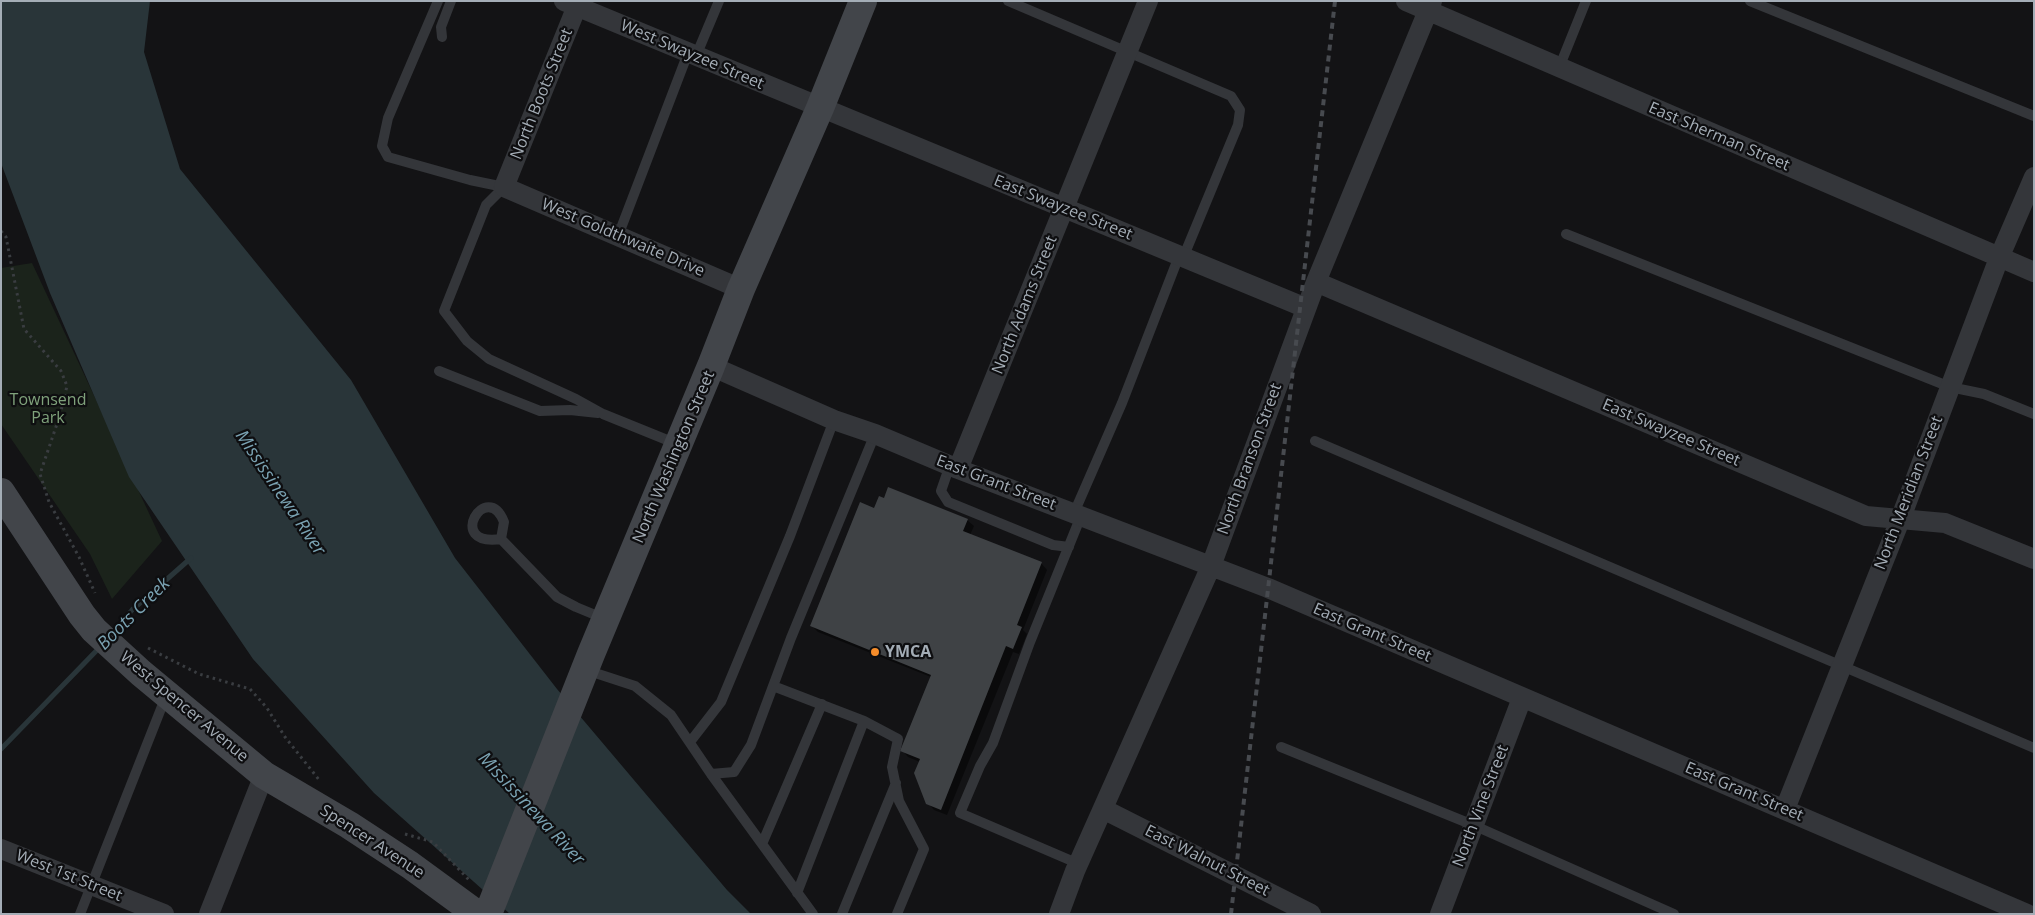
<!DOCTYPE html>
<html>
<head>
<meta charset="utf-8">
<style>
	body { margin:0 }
	#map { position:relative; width:2035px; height:915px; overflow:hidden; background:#131315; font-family:"Open Sans",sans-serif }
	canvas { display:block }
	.frame { position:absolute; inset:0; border:2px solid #a4adb6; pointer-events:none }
</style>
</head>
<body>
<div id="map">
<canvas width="2035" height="915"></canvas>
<div class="frame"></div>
</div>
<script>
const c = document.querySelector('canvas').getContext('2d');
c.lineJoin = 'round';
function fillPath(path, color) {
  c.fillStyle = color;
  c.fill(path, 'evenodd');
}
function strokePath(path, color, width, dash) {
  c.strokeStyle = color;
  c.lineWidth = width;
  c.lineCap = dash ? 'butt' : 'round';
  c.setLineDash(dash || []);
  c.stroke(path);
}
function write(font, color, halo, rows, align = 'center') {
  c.font = font + ' "Open Sans",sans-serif';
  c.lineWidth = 4.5;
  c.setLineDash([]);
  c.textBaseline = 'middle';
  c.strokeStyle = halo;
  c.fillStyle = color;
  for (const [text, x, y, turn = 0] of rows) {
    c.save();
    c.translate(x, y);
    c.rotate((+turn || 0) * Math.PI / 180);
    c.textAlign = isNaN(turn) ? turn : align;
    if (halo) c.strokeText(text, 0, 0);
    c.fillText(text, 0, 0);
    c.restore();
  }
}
fillPath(new Path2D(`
	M 32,263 L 162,541 L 112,599 L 90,554 L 1,424 L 1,268 Z`), '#1b231b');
fillPath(new Path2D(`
	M 1,1 L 150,1 L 144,52 L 180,169 L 351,380 L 455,558 L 557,689 L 727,890 L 751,914 L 510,914 L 374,793 L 253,659 L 129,477 L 50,293 L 1,163 Z`), '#293539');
fillPath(new Path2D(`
	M 875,509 L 967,520 L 974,526 L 970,535 L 1041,563 L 1047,570 L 1023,630 L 1027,634 L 1019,654 L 1013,652 L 947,815 L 934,810 L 928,803 L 920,762 L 908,757 L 902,750 L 931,677 L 818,632 L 812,626 Z`), '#0007');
strokePath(new Path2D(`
	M 111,635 L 132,610 L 191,558
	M 1,749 L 100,647`), '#293539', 5);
fillPath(new Path2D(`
	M 888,487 L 968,519 L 963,531 L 1042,562 L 1017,625 L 1022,627 L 1013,649 L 1006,646 L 941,810 L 926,804 L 914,773 L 920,759 L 900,751 L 931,675 L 810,626 L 860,502 L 874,508 L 879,496 L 884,498 Z`), '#3f4245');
strokePath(new Path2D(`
	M 1,231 L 6,237 L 24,329 L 61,371 L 67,386 L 60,415 L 40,474 L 49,502 L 79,557 L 95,593
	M 148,648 L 199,674 L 250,689 L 267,708 L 285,737 L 320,781
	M 405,834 L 433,842 L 469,880`), '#3a3d41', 3, [2.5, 4]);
strokePath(new Path2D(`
	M 438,1 L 388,118 L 382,146 L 388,157 L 470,180 L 504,187
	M 1008,1 L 1231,96 L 1240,110 L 1238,125 L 1183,258
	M 1750,1 L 2034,116
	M 442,37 L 441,27 L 451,1
	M 696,56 L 719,1
	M 1559,68 L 1586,1
	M 504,187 L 486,205 L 444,311 L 467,341 L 489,359 L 576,399 L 603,414 L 677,444
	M 1566,234 L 1950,387 L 1984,394 L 2034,414
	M 618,236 L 688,53
	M 439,371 L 540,411 L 570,410 L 598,413
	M 1315,441 L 2034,748
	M 950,465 L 941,491 L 948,502 L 1053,545 L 1069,547
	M 1074,513 L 1122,403 L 1179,256
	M 501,539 C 444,547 487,478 504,522 L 501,539 L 557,597 L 576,607 L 605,619
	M 586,670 L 635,686 L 671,715 L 711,774 L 734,772 L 751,745 L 791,638 L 875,434
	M 773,686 L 864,721 L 898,739 L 892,767 L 899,801 L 924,849 L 897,914
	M 690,742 L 721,702 L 790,536 L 834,420
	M 1281,747 L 1473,825 L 1674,914
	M 711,774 L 813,914
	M 762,844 L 822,704
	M 1079,864 L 960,813 L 980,766 L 993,743 L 1030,642 L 1081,516
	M 797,893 L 864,721
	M 80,914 L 166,696
	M 842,914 L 896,783`), '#34363a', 10);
strokePath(new Path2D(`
	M 564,1 L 1306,308
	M 579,1 L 504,187 L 741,289
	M 1406,1 L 2034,272
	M 1316,282 L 1866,516 L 1945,523 L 2034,559
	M 711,366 L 834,420 L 875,434 L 958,469 L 1268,588 L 2027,914
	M 958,469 L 1148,1
	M 1103,809 L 1311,914
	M 1785,809 L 1900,520 L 1999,258 L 2034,177
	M 1,849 L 164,914
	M 209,914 L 264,775
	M 1059,914 L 1075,871 L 1211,566 L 1316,282 L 1432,1
	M 1440,914 L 1522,698`), '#34363a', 20);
strokePath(new Path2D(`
	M 1,492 L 82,615 L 94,630 L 141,673 L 264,775 L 349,825 L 410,865 L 477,914
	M 488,914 L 591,654 L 711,366 L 741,289 L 820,108 L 863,1`), '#42454a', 28);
strokePath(new Path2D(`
	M 1231,914 L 1335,1`), '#474a4f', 4, [6, 5]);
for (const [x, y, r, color] of [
	[875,652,5,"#f68d2a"]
]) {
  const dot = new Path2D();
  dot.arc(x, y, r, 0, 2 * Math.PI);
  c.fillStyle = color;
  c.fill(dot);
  strokePath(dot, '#0e0e10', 2);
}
write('16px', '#a4adb6', '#0e0e10', [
	["West Swayzee Street",692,55,23],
	["North Boots Street",542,94,-68],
	["East Sherman Street",1719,137,23],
	["East Swayzee Street",1063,208,22],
	["West Goldthwaite Drive",623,238,23],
	["North Adams Street",1025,305,-68],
	["East Swayzee Street",1671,433,23],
	["North Washington Street",674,457,-67],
	["North Branson Street",1250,459,-70],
	["East Grant Street",996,483,21],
	["North Meridian Street",1909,493,-69],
	["East Grant Street",1372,633,23],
	["West Spencer Avenue",184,707,40],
	["East Grant Street",1744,792,23],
	["North Vine Street",1481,806,-69],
	["Spencer Avenue",372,842,33],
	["East Walnut Street",1207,861,27],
	["West 1st Street",69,876,22]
]);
write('16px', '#7fa17b', '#0e0e10', [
	["Townsend",48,400],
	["Park",48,418]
]);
write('bold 16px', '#a4adb6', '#0e0e10', [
	["YMCA",885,652]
], 'left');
write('italic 18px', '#7aa2b2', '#0e0e10', [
	["Mississinewa River",280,493,56],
	["Boots Creek",134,614,-45],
	["Mississinewa River",531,809,47]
]);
</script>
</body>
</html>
